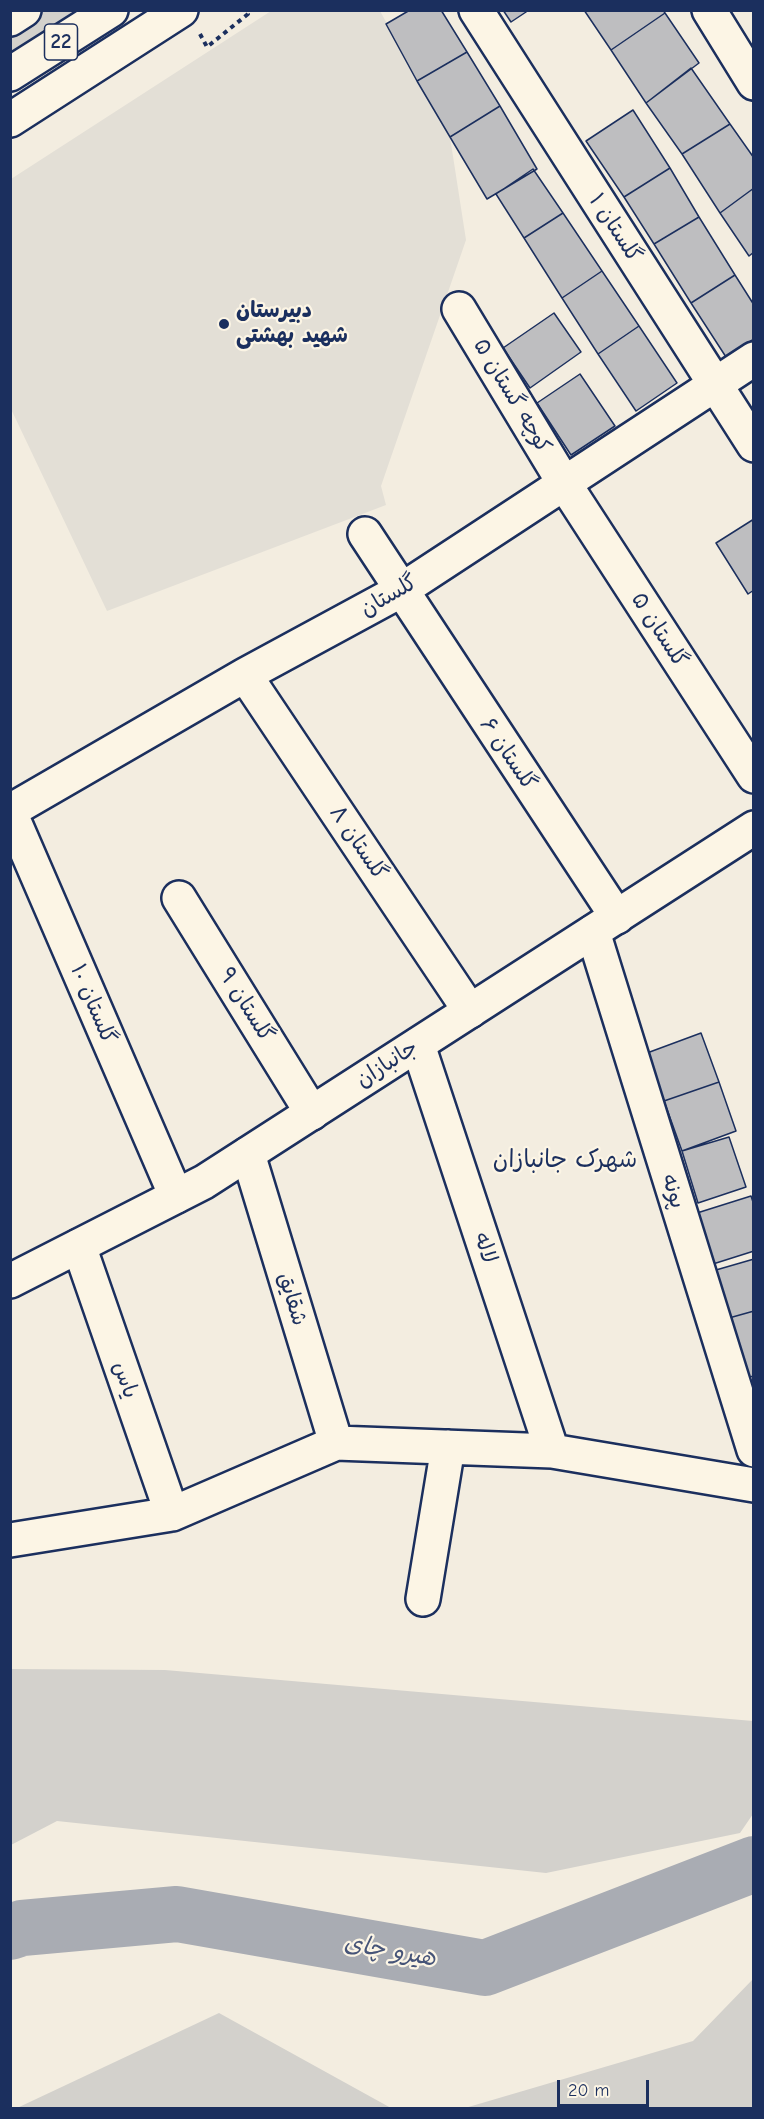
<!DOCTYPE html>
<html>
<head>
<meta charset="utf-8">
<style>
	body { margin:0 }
	#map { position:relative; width:764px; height:2119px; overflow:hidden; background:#f3ede0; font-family:"Comic Neue",sans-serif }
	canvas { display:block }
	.frame { position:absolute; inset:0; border:12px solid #1b2f5e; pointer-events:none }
	.scale { position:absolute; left:557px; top:2080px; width:92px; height:27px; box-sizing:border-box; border:3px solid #1b2f5e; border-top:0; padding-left:8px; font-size:18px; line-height:21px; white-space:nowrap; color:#1b2f5e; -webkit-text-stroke:4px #fcf5e5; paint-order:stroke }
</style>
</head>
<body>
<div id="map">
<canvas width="764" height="2119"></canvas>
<div class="frame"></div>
<div class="scale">20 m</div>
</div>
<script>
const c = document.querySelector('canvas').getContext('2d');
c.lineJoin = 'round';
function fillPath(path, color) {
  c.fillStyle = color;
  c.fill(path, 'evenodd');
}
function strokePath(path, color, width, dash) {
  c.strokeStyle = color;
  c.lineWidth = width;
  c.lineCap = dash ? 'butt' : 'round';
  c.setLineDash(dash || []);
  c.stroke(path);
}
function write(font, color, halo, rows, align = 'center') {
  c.font = font + ' "Comic Neue","Playpen Sans Arabic",sans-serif';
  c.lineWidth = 4.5;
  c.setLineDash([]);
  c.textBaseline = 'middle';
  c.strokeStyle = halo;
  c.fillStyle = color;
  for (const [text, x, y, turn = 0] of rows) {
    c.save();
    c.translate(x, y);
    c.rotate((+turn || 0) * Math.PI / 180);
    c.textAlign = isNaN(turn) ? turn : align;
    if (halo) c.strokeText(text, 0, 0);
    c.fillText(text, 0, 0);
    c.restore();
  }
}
fillPath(new Path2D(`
	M 271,11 L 380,11 L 450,137 L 466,240 L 381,486 L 386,505 L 107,611 L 11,409 L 11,179 Z`), '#e3dfd6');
fillPath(new Path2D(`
	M 38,11 L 98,11 L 11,66 L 10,28 Z
	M 11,1669 L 165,1670 L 753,1721 L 753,1814 L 740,1833 L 546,1873 L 57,1821 L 11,1845 Z
	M 753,1979 L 753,2108 L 465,2108 L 693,2041 Z
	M 219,2013 L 391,2108 L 17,2108 Z`), '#d3d1cc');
strokePath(new Path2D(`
	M 10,1932 L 22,1928 L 177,1914 L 485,1968 L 754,1864`), '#a9acb3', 56);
const building = new Path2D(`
	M 410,10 L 441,10 L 467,52 L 417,81 L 386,24 Z
	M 503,10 L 529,10 L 511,22 Z
	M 584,10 L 663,10 L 665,13 L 611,50 Z
	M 665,13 L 699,63 L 646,103 L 611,50 Z
	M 467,52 L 500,106 L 450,137 L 417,81 Z
	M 691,68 L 730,124 L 682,154 L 646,103 Z
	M 500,106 L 537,169 L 487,199 L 450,137 Z
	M 633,110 L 670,168 L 624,197 L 586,141 Z
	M 730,124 L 754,158 L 754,188 L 720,213 L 682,154 Z
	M 670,168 L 699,217 L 654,244 L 624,197 Z
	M 533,169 L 563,213 L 524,238 L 496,194 Z
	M 754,188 L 754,252 L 749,256 L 720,213 Z
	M 563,213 L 602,271 L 562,298 L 524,238 Z
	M 699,217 L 735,275 L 691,303 L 654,244 Z
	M 602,271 L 639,326 L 598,354 L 562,298 Z
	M 735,275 L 754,305 L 754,339 L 726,357 L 691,303 Z
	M 554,313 L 581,352 L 530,388 L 503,348 Z
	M 639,326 L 677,383 L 636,411 L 598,354 Z
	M 580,374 L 615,426 L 571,455 L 537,403 Z
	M 754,519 L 754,590 L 748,594 L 716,543 Z
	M 701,1033 L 719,1082 L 664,1101 L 647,1053 Z
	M 719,1082 L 736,1131 L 682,1151 L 664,1101 Z
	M 729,1137 L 746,1187 L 698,1203 L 682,1151 Z
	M 751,1196 L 754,1205 L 754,1251 L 713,1264 L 697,1213 Z
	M 754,1259 L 754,1311 L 729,1318 L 716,1270 Z
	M 754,1311 L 754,1376 L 745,1378 L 729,1318 Z`);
fillPath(building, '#bebec0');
strokePath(building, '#1b2f5e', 1.5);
const street = new Path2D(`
	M 476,10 L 754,445
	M 709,10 L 754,83
	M 459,309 L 564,483 L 754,776
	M 365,534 L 617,917
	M 245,675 L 470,1011
	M 10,811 L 245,675 L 400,591 L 754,359
	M 10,812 L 176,1196
	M 179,898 L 312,1113
	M 593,932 L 754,1450
	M 418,1045 L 552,1451
	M 248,1154 L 336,1443
	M 79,1246 L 172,1514
	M 10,1540 L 172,1514 L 336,1443 L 552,1451 L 754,1485
	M 423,1599 L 448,1447`);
const secondary = new Path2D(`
	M 10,120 L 181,10
	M 10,1281 L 204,1182 L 754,828`);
const primary = new Path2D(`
	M 10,19 L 24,10
	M 10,74 L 111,10`);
strokePath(street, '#1b2f5e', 38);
strokePath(secondary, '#1b2f5e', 38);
strokePath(primary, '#1b2f5e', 38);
strokePath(new Path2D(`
	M 200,34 L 207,47 L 248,14 L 246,10`), '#1b2f5e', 4, [4.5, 4.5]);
strokePath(street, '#fcf5e5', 33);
strokePath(secondary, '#fcf5e5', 33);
strokePath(primary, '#fcf5e5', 33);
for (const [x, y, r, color] of [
	[224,324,6,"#1b2f5e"]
]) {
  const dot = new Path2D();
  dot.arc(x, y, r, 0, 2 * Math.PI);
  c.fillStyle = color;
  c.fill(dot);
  strokePath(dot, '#fcf5e5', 2);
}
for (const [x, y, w] of [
	[61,42,33]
]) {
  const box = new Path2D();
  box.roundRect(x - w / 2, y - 18, w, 36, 4.5);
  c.fillStyle = '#fcf5e5';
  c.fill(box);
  strokePath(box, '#1b2f5e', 1.5);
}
write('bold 21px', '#1b2f5e', null, [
	["22",61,42]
]);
write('22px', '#1b2f5e', '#fcf5e5', [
	["گلستان ۱",615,228,57],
	["کوچه گستان ۵",512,396,59],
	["گلستان",389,596,-30],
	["گلستان ۵",659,630,57],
	["گلستان ۶",508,754,56],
	["گلستان ۸",358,843,56],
	["گلستان ۱۰",93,1004,67],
	["گلستان ۹",246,1005,58],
	["جانبازان",387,1064,-33],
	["پونه",673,1191,73],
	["لاله",485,1248,72],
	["شقایق",292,1299,73],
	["یاس",125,1380,71]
]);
write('bold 22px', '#1b2f5e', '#fcf5e5', [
	["دبیرستان",236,311],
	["شهید بهشتی",236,336]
], 'left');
write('24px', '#1b2f5e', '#fcf5e5', [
	["شهرک جانبازان",565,1160]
]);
write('italic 24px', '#465478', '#fcf5e5', [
	["هیرو چای",390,1951,10]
]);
</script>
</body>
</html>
